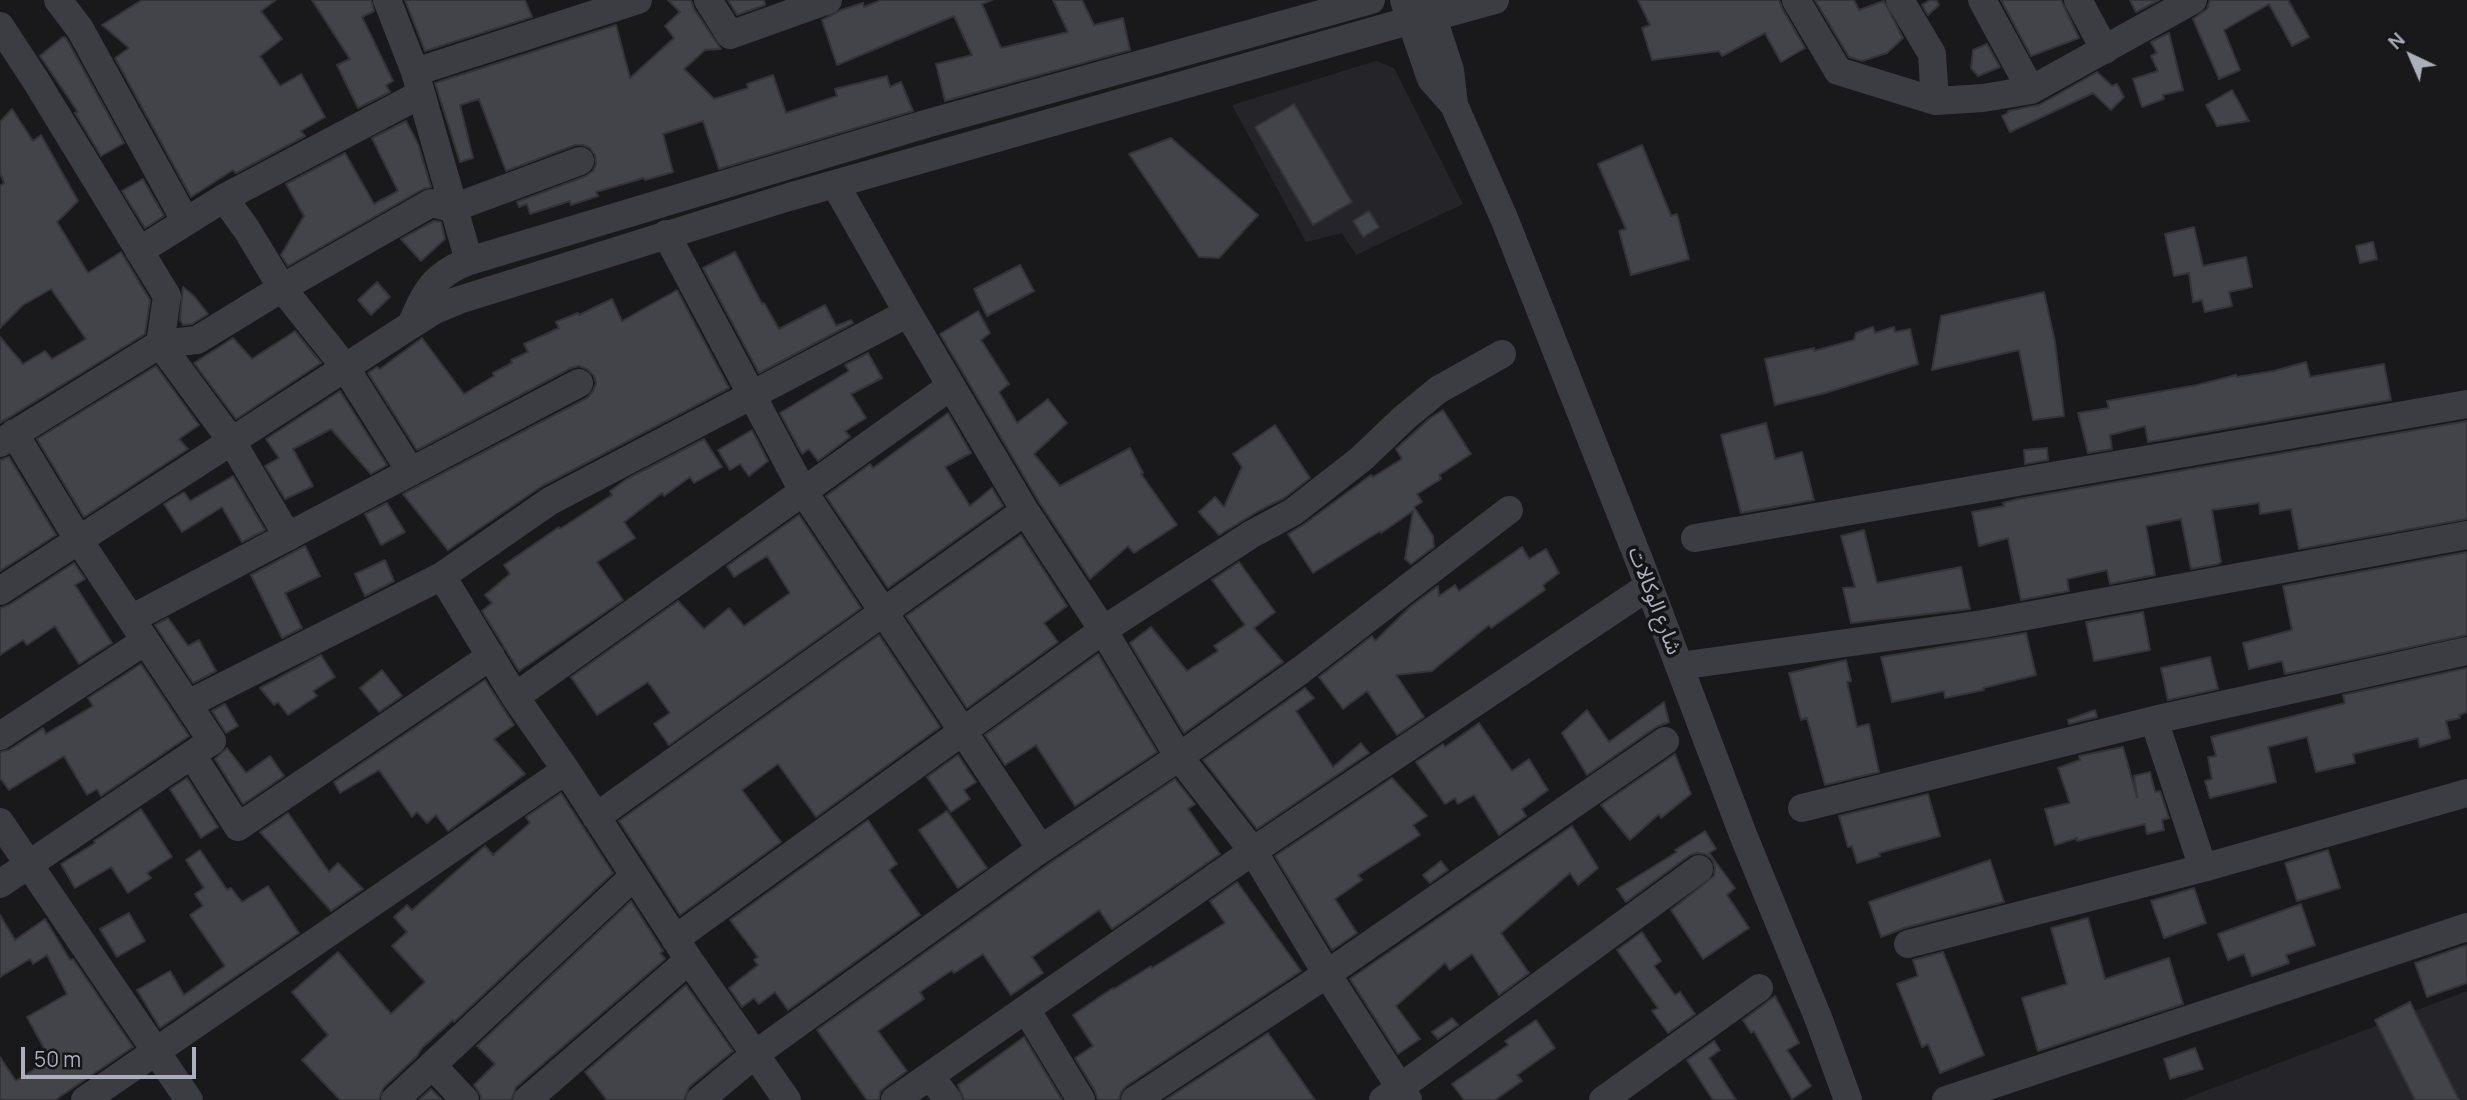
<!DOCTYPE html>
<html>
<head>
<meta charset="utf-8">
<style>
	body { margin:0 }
	#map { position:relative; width:2467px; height:1100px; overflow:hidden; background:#19191c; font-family:Manrope,sans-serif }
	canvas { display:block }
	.north { position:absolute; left:2376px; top:21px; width:70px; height:70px; -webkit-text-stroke:5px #141417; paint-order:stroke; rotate:316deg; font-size:19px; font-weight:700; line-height:28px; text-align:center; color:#abafbc }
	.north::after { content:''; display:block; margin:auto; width:24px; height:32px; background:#abafbc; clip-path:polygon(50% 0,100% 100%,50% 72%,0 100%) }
	.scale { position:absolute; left:21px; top:1047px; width:175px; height:32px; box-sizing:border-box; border:4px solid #abafbc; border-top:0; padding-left:9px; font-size:21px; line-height:24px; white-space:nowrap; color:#abafbc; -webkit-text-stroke:5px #141417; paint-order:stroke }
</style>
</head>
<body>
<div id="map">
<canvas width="2467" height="1100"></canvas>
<div class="north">N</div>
<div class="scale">50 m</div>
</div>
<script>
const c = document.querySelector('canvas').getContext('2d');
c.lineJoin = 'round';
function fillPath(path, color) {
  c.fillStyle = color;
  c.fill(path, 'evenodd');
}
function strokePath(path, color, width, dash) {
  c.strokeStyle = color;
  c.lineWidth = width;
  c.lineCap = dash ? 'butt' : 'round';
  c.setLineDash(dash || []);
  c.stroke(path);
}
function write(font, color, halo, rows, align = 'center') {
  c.font = font + ' Manrope,"Noto Sans Arabic",sans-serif';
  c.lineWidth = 7;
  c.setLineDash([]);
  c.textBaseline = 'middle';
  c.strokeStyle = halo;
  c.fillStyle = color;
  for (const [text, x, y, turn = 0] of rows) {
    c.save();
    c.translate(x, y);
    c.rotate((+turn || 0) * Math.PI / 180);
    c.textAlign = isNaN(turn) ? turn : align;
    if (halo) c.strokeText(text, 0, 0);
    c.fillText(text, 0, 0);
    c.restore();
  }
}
fillPath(new Path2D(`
	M 1376,61 L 1394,68 L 1463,204 L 1356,255 L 1342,233 L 1306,242 L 1232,105 Z
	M 2467,991 L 2467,1100 L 2182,1100 Z`), '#252529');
const building = new Path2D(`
	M 142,0 L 276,0 L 261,11 L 282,39 L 260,56 L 280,86 L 301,74 L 325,117 L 301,131 L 305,136 L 236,173 L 233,170 L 191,197 L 115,58 L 129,48 L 102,25 Z
	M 312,0 L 371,0 L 374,11 L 362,17 L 393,81 L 386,85 L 390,92 L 358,108 L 337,65 L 350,59 Z
	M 405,0 L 525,0 L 532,17 L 425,51 Z
	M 668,0 L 691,0 L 694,9 L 721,49 L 705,50 L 684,69 L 714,99 L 748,88 L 747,84 L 773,75 L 786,113 L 837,96 L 835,89 L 887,76 L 890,87 L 901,82 L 913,111 L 719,169 L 703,121 L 663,134 L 673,172 L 645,180 L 644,178 L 596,192 L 598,196 L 571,205 L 570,201 L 530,214 L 527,204 L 519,207 L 517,202 L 586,176 L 593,171 L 596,164 L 595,155 L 590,148 L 583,145 L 575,145 L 506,171 L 479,99 L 460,105 L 473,158 L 460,162 L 435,83 L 616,25 L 630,78 L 674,38 L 665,26 L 680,12 Z
	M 728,0 L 764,0 L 765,5 L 737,15 Z
	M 881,0 L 992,0 L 982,4 L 1001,48 L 1068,32 L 1053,0 L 1082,0 L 1094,25 L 1123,18 L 1130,50 L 945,101 L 936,64 L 972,55 L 954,16 L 837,65 L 822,20 L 841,10 L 863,3 L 864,7 Z
	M 1638,0 L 1779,0 L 1782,8 L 1805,48 L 1781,62 L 1765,33 L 1722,56 L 1719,51 L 1652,60 L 1642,28 L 1650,25 Z
	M 1815,0 L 1854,0 L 1859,10 L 1884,1 L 1903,38 L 1887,53 L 1862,61 L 1849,57 Z
	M 1930,0 L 1936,0 L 1939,5 L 1928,15 L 1922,5 Z
	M 2001,0 L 2061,0 L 2079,38 L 2031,56 Z
	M 2130,0 L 2159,0 L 2136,12 Z
	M 2210,0 L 2288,0 L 2309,37 L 2292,46 L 2269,4 L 2224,30 L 2240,70 L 2219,79 L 2193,19 L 2207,9 Z
	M 2169,33 L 2183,90 L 2163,95 L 2164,99 L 2142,107 L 2133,79 L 2158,71 L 2151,56 L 2157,53 L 2151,42 Z
	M 63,37 L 66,38 L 124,143 L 101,156 L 75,113 L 78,112 L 40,56 Z
	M 1987,44 L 2000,67 L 1978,76 L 1971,68 L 1973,50 Z
	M 2097,72 L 2112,86 L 2117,84 L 2124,97 L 2111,110 L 2093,93 L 2010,132 L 2002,116 L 2009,112 L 2008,111 L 2039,105 Z
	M 2232,90 L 2249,121 L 2217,126 L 2206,105 Z
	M 1294,104 L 1352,202 L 1313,225 L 1255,127 Z
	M 12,109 L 33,141 L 41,135 L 78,201 L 57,222 L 88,273 L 121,252 L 150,300 L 145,334 L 0,423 L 0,337 L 23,364 L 45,351 L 52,359 L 86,339 L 51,289 L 23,305 L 0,328 L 0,186 L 4,183 L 0,172 L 0,122 Z
	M 406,121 L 418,144 L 431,187 L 423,189 L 288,266 L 281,255 L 304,216 L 286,184 L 345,153 L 374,204 L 398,191 L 372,138 Z
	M 1171,138 L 1258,215 L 1219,258 L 1199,257 L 1129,154 Z
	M 1642,145 L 1671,216 L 1677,214 L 1689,259 L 1631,275 L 1619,231 L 1626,229 L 1598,164 Z
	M 143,179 L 164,216 L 145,228 L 122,191 Z
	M 1369,211 L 1379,227 L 1363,237 L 1353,221 Z
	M 434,221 L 441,222 L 445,239 L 421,261 L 401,239 Z
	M 2194,227 L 2203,266 L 2246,257 L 2252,287 L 2229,292 L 2232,306 L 2205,312 L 2202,300 L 2193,302 L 2189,273 L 2174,276 L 2165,234 Z
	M 2373,242 L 2377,259 L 2360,263 L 2356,246 Z
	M 735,252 L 762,304 L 764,303 L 779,329 L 825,305 L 836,326 L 851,320 L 853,323 L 759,373 L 703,268 Z
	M 1020,265 L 1034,291 L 987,316 L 974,289 Z
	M 377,282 L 390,297 L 371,315 L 358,300 Z
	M 183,287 L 194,296 L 208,314 L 192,324 L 183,325 L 180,320 Z
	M 677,290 L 729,388 L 542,486 L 448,550 L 403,494 L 587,398 L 593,391 L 596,383 L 594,376 L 587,369 L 579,366 L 571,368 L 417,450 L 368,373 L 377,367 L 380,369 L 422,338 L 464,394 L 494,376 L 493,373 L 512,363 L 511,360 L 528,352 L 524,344 L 559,328 L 556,322 L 578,313 L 579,315 L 612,299 L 622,321 Z
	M 2044,292 L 2055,342 L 2064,416 L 2033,420 L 2019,350 L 1932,370 L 1941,316 Z
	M 978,311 L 990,333 L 981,340 L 1009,384 L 999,392 L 1017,423 L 1048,399 L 1067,423 L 1034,454 L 1060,486 L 1130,448 L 1143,473 L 1141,474 L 1177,525 L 1134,553 L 1128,546 L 1090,579 L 1039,502 L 940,334 Z
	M 1873,327 L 1875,333 L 1894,327 L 1895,332 L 1910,329 L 1918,364 L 1825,393 L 1775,405 L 1765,359 L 1814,348 L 1814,351 L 1854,340 L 1856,333 Z
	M 295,331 L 321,363 L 236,419 L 194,363 L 233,338 L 252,359 Z
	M 868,353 L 882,378 L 851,394 L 866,418 L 845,431 L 850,437 L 818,461 L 809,449 L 802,454 L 780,413 L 849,371 L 845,365 Z
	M 2306,362 L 2310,377 L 2384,364 L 2391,400 L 2148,442 L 2145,426 L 2110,435 L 2112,449 L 2088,453 L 2078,413 L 2109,408 L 2107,401 L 2197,385 L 2236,375 L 2237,377 L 2274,371 Z
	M 156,366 L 199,425 L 179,439 L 188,449 L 84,517 L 37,439 Z
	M 340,391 L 387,465 L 371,474 L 331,429 L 293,449 L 313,486 L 285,499 L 265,466 L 279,458 L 266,439 Z
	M 1443,410 L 1471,454 L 1439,475 L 1441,479 L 1417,494 L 1422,502 L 1414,507 L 1433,536 L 1434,547 L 1411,564 L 1405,559 L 1413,511 L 1381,533 L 1380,531 L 1313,573 L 1288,534 L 1303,525 L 1371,475 L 1373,477 L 1402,459 L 1396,449 L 1429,419 Z
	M 948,413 L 971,453 L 945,467 L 970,506 L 992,488 L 1003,506 L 888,588 L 826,496 L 870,464 L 873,468 Z
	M 2467,421 L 2467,519 L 2299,549 L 2291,509 L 2260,514 L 2259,503 L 2212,510 L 2221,562 L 2218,564 L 2191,569 L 2181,519 L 2146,526 L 2155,575 L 2110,584 L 2107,570 L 2067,579 L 2069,591 L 2021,600 L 2008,538 L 1979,546 L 1972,512 L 2004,506 L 2003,503 L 2018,499 Z
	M 1766,423 L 1775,459 L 1802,452 L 1814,500 L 1741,513 L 1721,435 Z
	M 1275,425 L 1310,478 L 1284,498 L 1260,510 L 1219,535 L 1199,512 L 1215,497 L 1224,507 L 1242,467 L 1233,454 Z
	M 752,430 L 768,461 L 749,476 L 740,464 L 730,470 L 718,450 Z
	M 704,439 L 722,467 L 694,483 L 690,477 L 664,496 L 662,493 L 624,522 L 635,538 L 597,562 L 623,600 L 519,671 L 482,611 L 492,603 L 485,595 L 510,574 L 504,565 L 559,527 L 560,529 L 612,495 L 610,491 L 627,479 Z
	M 2047,448 L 2048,460 L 2025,464 L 2024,450 Z
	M 9,457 L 56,535 L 0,571 L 0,460 Z
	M 233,476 L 265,530 L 242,542 L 222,507 L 182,532 L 164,504 L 184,492 L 190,501 Z
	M 387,503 L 405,532 L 381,545 L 365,514 Z
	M 799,515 L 861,608 L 669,745 L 654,724 L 670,713 L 648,682 L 597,715 L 571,677 L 678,601 L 704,629 L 729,608 L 744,626 L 790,593 L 767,556 L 734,577 L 727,566 Z
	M 1864,530 L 1877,583 L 1961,567 L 1970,609 L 1851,623 L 1843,588 L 1855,587 L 1841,536 Z
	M 1021,535 L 1067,606 L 1044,623 L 1058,642 L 967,708 L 906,616 Z
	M 305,546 L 320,576 L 285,593 L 302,628 L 282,638 L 251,575 Z
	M 1522,547 L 1529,559 L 1546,549 L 1559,573 L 1543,585 L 1545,590 L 1491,628 L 1489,625 L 1432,671 L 1396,675 L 1424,717 L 1397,735 L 1367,691 L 1343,709 L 1319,677 L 1372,636 L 1375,641 L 1411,606 L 1438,586 L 1439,596 L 1455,585 L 1459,591 Z
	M 2467,552 L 2467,635 L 2285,674 L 2282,661 L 2249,669 L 2243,643 L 2292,630 L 2283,586 Z
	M 385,560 L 394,581 L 365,596 L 355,574 Z
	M 1239,562 L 1275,612 L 1254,628 L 1283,662 L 1184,733 L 1130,643 L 1151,627 L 1187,671 L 1218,651 L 1214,646 L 1245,625 L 1212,580 Z
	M 74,563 L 85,579 L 75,585 L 112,643 L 79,664 L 55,626 L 27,645 L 23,640 L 0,655 L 0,608 L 9,605 Z
	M 2143,612 L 2150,650 L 2094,661 L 2086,622 Z
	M 168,618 L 188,646 L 199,640 L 216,671 L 193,683 L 155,625 Z
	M 2026,633 L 2036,675 L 1983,688 L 1984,690 L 1945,698 L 1944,691 L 1892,702 L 1881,657 Z
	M 879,635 L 940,727 L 816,817 L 778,764 L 742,790 L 781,842 L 680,915 L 619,821 Z
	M 1098,654 L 1157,752 L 1075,806 L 1036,745 L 1005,765 L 985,735 Z
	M 321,655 L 335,677 L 313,691 L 317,696 L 288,715 L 278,702 L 274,705 L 260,688 Z
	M 2210,657 L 2218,689 L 2168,700 L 2161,668 Z
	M 1846,660 L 1851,681 L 1847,682 L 1857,727 L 1869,724 L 1879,772 L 1825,785 L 1807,718 L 1801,720 L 1789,673 Z
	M 141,664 L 189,736 L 101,796 L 97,789 L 87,795 L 64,756 L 9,790 L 0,778 L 0,752 L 9,750 L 43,728 L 46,734 L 93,706 L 88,698 Z
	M 2467,668 L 2467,712 L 2459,715 L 2460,718 L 2446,721 L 2450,738 L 2420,747 L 2418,738 L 2353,754 L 2355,763 L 2316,772 L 2307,737 L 2268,747 L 2276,782 L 2210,798 L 2205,781 L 2212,779 L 2208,757 L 2216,756 L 2211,737 L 2345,703 L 2343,695 Z
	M 382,670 L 402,696 L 379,712 L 360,688 Z
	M 485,680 L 514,725 L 494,739 L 525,774 L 448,831 L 436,815 L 427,823 L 417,812 L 412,817 L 379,770 L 340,793 L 334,782 Z
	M 1305,688 L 1314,698 L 1296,711 L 1333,767 L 1361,743 L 1369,753 L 1257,829 L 1203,760 Z
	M 1664,702 L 1669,722 L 1656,727 L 1587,775 L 1562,733 L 1587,710 L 1609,742 Z
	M 225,704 L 238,726 L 226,733 L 212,711 Z
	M 2095,710 L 2097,717 L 2069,724 L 2068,720 Z
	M 1479,723 L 1512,771 L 1529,759 L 1548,790 L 1522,809 L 1526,816 L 1499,835 L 1474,795 L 1458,804 L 1455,798 L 1445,804 L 1416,762 L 1443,744 L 1445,747 Z
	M 2123,747 L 2137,797 L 2134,776 L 2150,772 L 2155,792 L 2160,791 L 2169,818 L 2162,820 L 2164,830 L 2147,834 L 2145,824 L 2077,841 L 2077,838 L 2055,845 L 2045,809 L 2070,803 L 2058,768 L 2080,760 L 2079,756 Z
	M 227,748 L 246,773 L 270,756 L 284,776 L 243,804 L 215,759 Z
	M 1675,754 L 1691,794 L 1661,818 L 1659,814 L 1630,840 L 1601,805 Z
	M 958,755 L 976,782 L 964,790 L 970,799 L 951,812 L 927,777 Z
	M 187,778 L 218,827 L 201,838 L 170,789 Z
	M 1392,778 L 1427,816 L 1413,825 L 1420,835 L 1358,875 L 1362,880 L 1335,899 L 1357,933 L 1332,950 L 1275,856 Z
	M 1175,779 L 1195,804 L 1188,809 L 1220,854 L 1112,929 L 1099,910 L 1032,957 L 1043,973 L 1011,995 L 983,954 L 954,973 L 952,970 L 920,992 L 924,999 L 878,1031 L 907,1071 L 885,1087 L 880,1092 L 879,1100 L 867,1100 L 817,1030 L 1050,863 Z
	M 561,793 L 613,873 L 454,1022 L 453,1020 L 422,1048 L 417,1056 L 383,1088 L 379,1100 L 340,1100 L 302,1060 L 328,1035 L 292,992 L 338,952 L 391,1014 L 425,982 L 392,946 L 407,932 L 394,917 L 407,905 L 412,910 L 485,846 L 493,855 L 530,823 L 526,817 Z
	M 1928,794 L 1940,836 L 1879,853 L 1880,856 L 1857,863 L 1852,846 L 1848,847 L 1839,816 Z
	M 141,809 L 172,857 L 147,873 L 151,878 L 128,893 L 111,867 L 75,888 L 61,864 L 95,843 L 94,841 Z
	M 947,811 L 987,868 L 958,888 L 919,830 Z
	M 288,813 L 329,872 L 338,863 L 363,889 L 331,911 L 260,832 Z
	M 868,820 L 897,864 L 889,870 L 920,915 L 788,1010 L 775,992 L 759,1004 L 754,998 L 742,1007 L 729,988 L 758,965 L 754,960 L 758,957 L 730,920 Z
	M 1572,826 L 1598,868 L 1578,885 L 1570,873 L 1501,933 L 1529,973 L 1499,995 L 1472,954 L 1450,970 L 1445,963 L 1396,1006 L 1420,1039 L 1398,1054 L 1350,979 Z
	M 1705,831 L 1716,849 L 1709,853 L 1735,888 L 1727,895 L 1749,928 L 1703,959 L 1671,910 L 1714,876 L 1715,867 L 1712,859 L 1705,854 L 1697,853 L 1690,855 L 1626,902 L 1617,889 L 1677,852 L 1675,850 Z
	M 200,850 L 227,890 L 231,888 L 242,902 L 268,886 L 299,933 L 160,1028 L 137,990 L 170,971 L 184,995 L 225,966 L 190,915 L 203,906 L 195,894 L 204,888 L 186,860 Z
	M 2328,850 L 2340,888 L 2297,901 L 2285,863 Z
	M 1990,860 L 2004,902 L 1904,928 L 1881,937 L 1869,902 Z
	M 1441,861 L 1448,870 L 1430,883 L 1423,875 Z
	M 1237,882 L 1301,971 L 1126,1086 L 1121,1092 L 1119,1100 L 1098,1100 L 1095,1091 L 1075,1058 L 1093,1046 L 1073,1015 L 1113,988 L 1114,989 L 1151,966 L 1152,968 L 1225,923 L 1210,901 Z
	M 2194,888 L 2206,923 L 2164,938 L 2151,901 Z
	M 631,901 L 663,951 L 660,953 L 665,959 L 516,1087 L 511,1100 L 481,1100 L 481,1096 L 474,1085 L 495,1064 L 477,1046 Z
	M 2301,904 L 2315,945 L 2286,955 L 2289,963 L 2252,976 L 2244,954 L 2228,960 L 2218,934 Z
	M 129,913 L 145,941 L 117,957 L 100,929 Z
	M 0,915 L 15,940 L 45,919 L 70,960 L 73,959 L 133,1047 L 55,1100 L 0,1100 L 0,1057 L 16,1081 L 50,1059 L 27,1017 L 67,994 L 47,955 L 33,964 L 30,959 L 0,977 Z
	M 2088,918 L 2105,979 L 2169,958 L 2183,1004 L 2038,1051 L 2022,998 L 2067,984 L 2051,928 Z
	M 1642,932 L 1661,961 L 1654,966 L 1675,995 L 1680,992 L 1695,1014 L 1668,1033 L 1652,1011 L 1658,1008 L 1617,950 Z
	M 2467,945 L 2467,983 L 2427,997 L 2415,963 Z
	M 1943,952 L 1984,1055 L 1940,1073 L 1928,1044 L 1922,1047 L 1897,984 L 1918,976 L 1913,960 Z
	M 686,985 L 733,1051 L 689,1087 L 684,1100 L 607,1100 L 585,1072 Z
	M 1775,996 L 1799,1043 L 1787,1050 L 1811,1086 L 1792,1099 L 1754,1031 L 1751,1033 L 1743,1020 Z
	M 2410,1002 L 2459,1100 L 2415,1100 L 2375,1020 Z
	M 1452,1018 L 1458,1025 L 1438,1039 L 1432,1032 Z
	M 1536,1020 L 1555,1048 L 1517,1075 L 1522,1081 L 1495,1100 L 1464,1100 L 1452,1084 L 1508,1045 L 1505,1041 Z
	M 1268,1033 L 1315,1100 L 1165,1100 Z
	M 1024,1037 L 1062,1100 L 964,1100 L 958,1085 Z
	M 1714,1041 L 1720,1050 L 1709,1058 L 1736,1100 L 1713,1100 L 1687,1060 Z
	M 2195,1048 L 2203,1069 L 2170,1079 L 2164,1059 Z
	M 431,1089 L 442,1100 L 419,1100 Z`);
fillPath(building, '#434449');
strokePath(building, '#343338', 2);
strokePath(new Path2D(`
	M 58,0 L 80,29 L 186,222
	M 387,0 L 415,72 L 469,261
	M 708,0 L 730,35 L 828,0
	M 1404,0 L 1431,79 L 1454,105
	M 1427,0 L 1450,70 L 1454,105 L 1504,218 L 1639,560 L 1744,837 L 1819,1020 L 1848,1100
	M 1796,0 L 1838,71 L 1935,101 L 1983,98 L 2031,90 L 2193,0
	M 1900,0 L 1932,54 L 1935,101
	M 1982,0 L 2031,90
	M 2078,0 L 2105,50
	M 1433,17 L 1495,0
	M 0,26 L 36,81 L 167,296 L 160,344 L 231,440 L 288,537
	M 415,72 L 638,0
	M 835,184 L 908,313 L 1025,511 L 1103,630 L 1179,757 L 1253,851 L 1327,974 L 1408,1100
	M 224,198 L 247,230 L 282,288 L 345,367 L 411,472
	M 666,234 L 803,491 L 1041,849
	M 139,251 L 224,198 L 421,94
	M 411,325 C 426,291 433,275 469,261 L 929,123 L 1371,0
	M 0,443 L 160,344 L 197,340 L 282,288 L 431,203 L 453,208 L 580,161
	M 1695,538 L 2467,404
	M 442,576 L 515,697 L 566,770 L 689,960 L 787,1100
	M 0,591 L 411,325 L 435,310 L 459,300 L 789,197 L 1412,20
	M 131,619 L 579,383
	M 1679,666 L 1983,624 L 2467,535
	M 515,697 L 951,386
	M 188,704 L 442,576 L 550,501 L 908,313
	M 2154,720 L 2203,868
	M 0,736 L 145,641
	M 192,755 L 238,827 L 491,656
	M 1802,808 L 2154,720 L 2467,651
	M 596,817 L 1025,511
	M 0,822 L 189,1100
	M 0,884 L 212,741 L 78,539 L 14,433
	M 675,939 L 1103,630 L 1252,534 L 1293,512 L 1361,459 L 1404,418 L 1438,390 L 1502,354
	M 1908,944 L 2203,868 L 2467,793
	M 1026,1009 L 1081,1100
	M 432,1065 L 465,1100
	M 931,1077 L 948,1100
	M 85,1100 L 566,770
	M 395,1100 L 634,876
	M 527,1100 L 689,960
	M 700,1100 L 754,1055 L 1041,849 L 1179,757 L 1301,670 L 1509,510
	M 895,1100 L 1253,851 L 1649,586
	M 1135,1100 L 1327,974 L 1665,741
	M 1383,1100 L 1699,869
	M 1603,1100 L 1759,988
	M 1946,1100 L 2467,927`), '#3c3c43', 28);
write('21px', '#abafbc', '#141417', [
	["شارع الوكالات",1654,601,69]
]);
</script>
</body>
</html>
